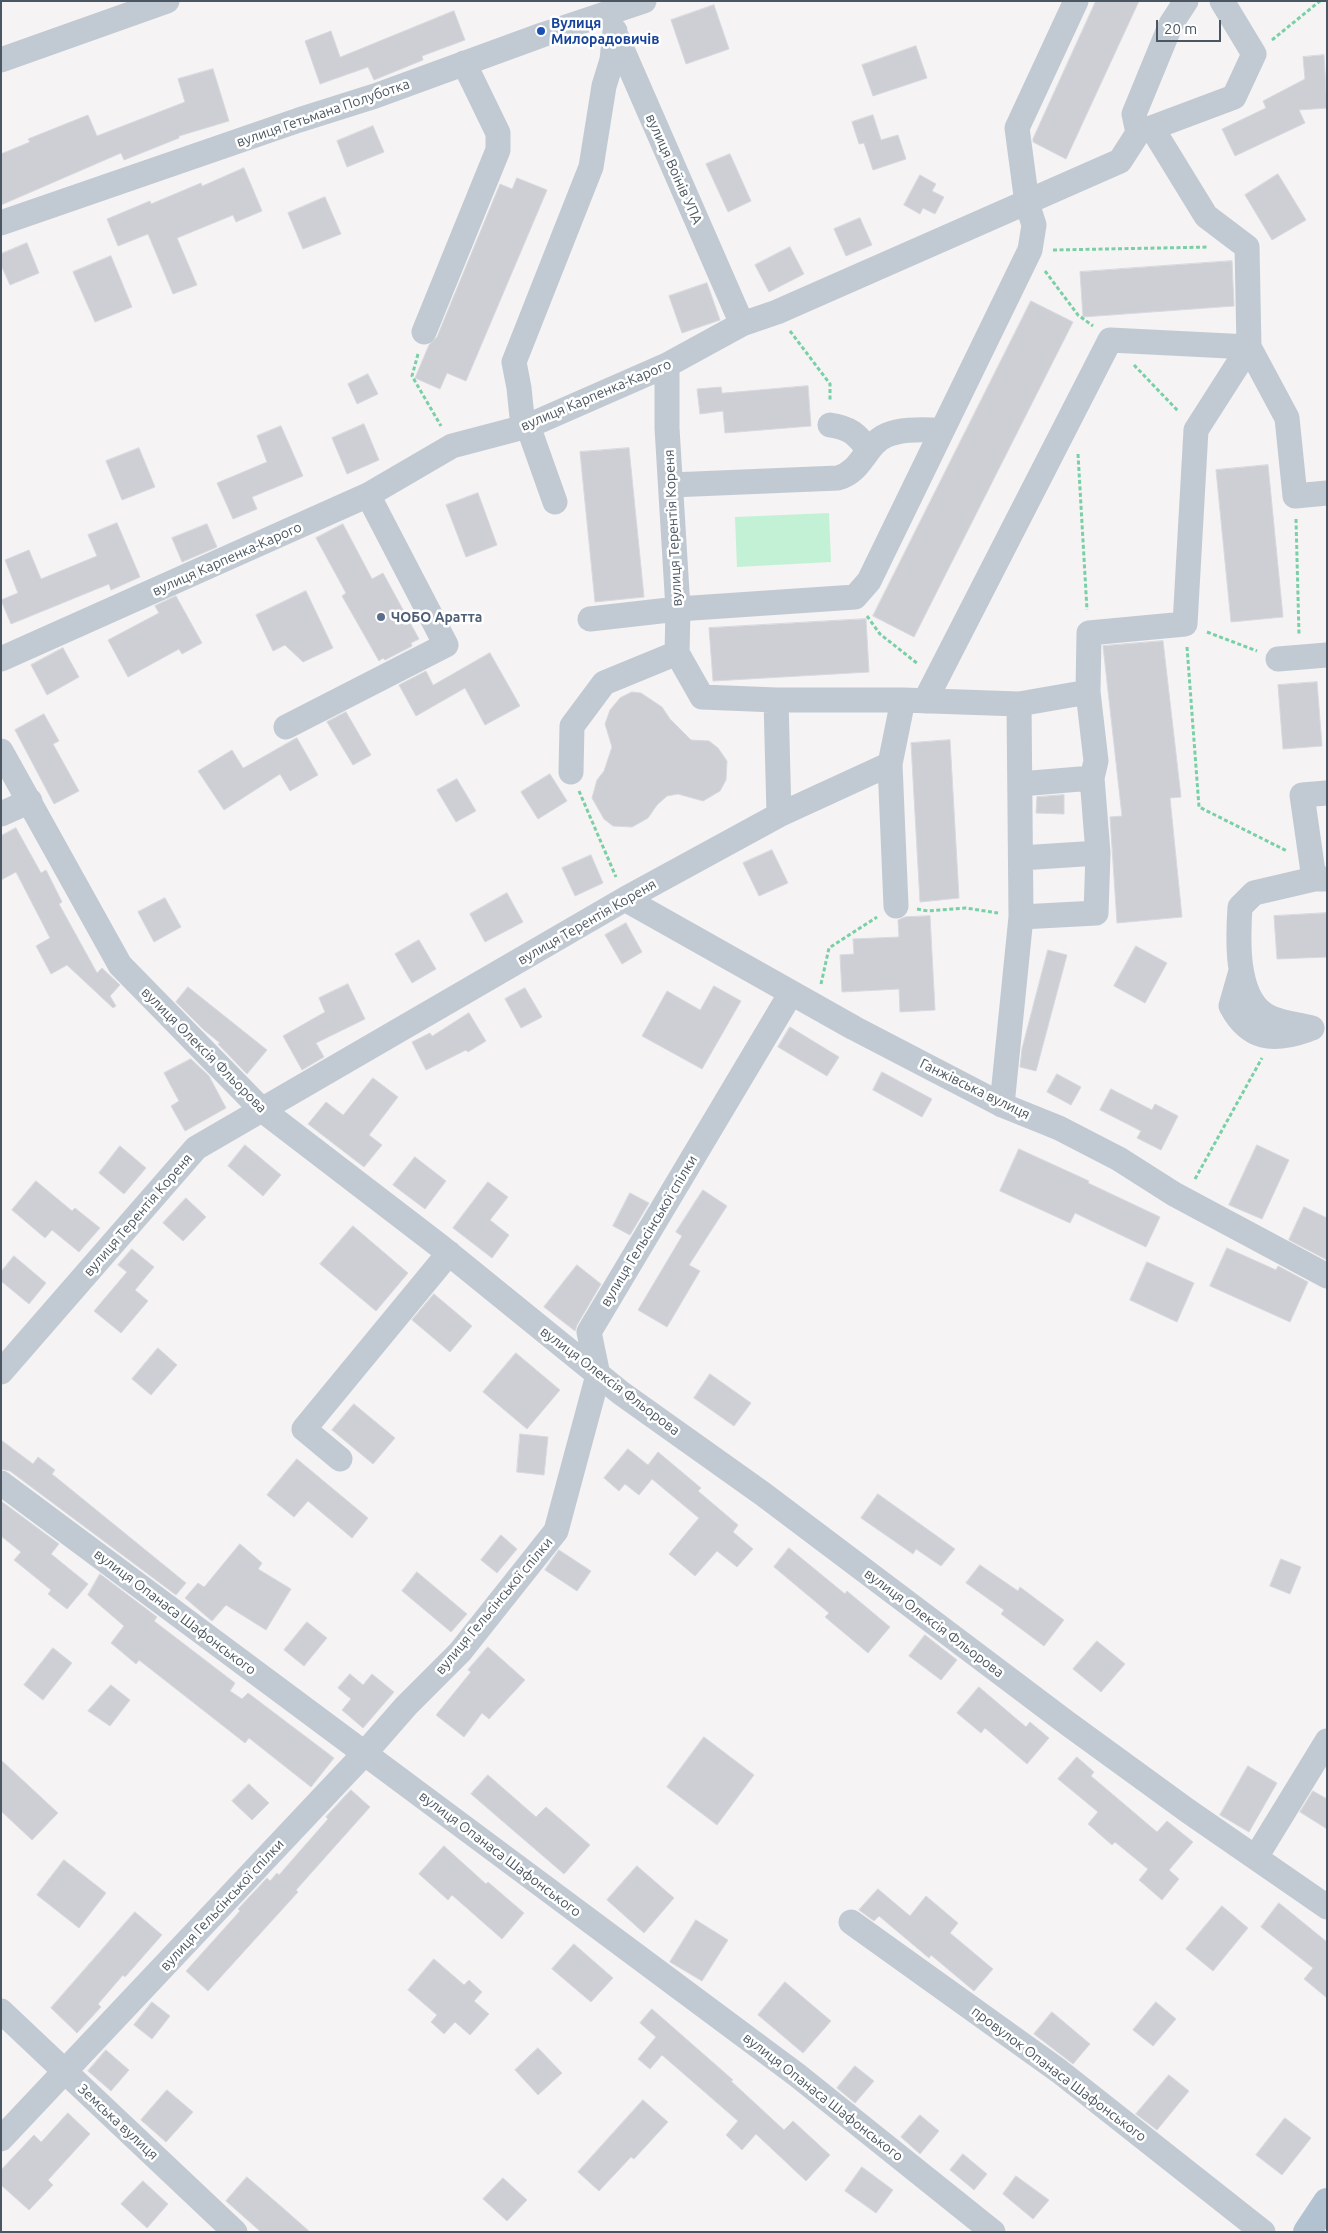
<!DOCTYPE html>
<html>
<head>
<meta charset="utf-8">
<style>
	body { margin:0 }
	#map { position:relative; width:1328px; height:2233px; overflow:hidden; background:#f5f3f3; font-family:Ubuntu,sans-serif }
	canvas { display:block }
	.frame { position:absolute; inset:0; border:2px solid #4a5661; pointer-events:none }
	.scale { position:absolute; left:1156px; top:20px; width:65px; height:22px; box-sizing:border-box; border:2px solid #4a5661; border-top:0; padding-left:6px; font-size:15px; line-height:18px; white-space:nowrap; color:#4a5661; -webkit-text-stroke:4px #fff; paint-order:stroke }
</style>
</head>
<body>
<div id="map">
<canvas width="1328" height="2233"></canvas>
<div class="frame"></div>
<div class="scale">20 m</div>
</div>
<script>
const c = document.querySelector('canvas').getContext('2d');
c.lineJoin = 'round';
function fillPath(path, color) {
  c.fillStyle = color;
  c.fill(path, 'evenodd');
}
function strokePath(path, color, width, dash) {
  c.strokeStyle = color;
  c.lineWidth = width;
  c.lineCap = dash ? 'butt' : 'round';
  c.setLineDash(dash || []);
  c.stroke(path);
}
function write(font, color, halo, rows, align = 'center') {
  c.font = font + ' Ubuntu,sans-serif';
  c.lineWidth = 5;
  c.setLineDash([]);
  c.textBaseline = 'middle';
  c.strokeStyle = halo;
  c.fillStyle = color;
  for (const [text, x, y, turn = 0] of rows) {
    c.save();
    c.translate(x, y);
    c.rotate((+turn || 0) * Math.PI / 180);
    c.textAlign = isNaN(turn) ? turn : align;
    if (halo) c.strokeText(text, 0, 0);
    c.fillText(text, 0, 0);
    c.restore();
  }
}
fillPath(new Path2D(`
	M 829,513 L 831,562 L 737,567 L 735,517 Z`), '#c3f1d5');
const building = new Path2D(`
	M 1096,1 L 1139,1 L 1066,159 L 1033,142 L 1033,139 Z
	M 714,5 L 729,49 L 686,64 L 671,20 Z
	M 454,11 L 465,40 L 422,56 L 423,60 L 374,80 L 368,67 L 320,84 L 305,41 L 331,31 L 340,57 Z
	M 916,46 L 927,78 L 873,96 L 862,65 Z
	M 1324,55 L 1327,108 L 1299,110 L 1305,123 L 1235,156 L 1222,129 L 1266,108 L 1263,101 L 1305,79 L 1303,57 Z
	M 213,69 L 229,121 L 179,136 L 179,138 L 124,160 L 121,153 L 1,205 L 1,154 L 30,142 L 28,139 L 88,115 L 97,136 L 185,102 L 178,79 Z
	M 873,115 L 881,140 L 898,135 L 906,159 L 873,170 L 864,143 L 859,144 L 852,122 Z
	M 373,126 L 384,152 L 347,167 L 337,141 Z
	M 730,154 L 751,201 L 728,212 L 706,164 Z
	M 244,168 L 262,211 L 236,222 L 233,215 L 177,238 L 197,285 L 173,294 L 148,234 L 118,246 L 107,219 L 150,201 L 151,204 L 201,183 L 202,186 Z
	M 1278,174 L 1306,220 L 1272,240 L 1245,195 Z
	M 920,175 L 936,184 L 932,191 L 944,197 L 935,214 L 923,208 L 920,214 L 904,205 Z
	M 517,178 L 547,190 L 466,381 L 447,373 L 440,389 L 415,378 L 429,345 L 437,337 L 500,184 L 512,189 Z
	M 325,197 L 341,234 L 303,249 L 288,213 Z
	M 860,218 L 872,245 L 846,256 L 834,229 Z
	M 27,243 L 39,273 L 10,285 L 1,265 L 1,254 Z
	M 790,247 L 804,274 L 769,292 L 755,265 Z
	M 111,256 L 132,307 L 95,322 L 73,272 Z
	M 1232,261 L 1234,306 L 1083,317 L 1080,272 Z
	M 707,283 L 720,320 L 682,333 L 669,296 Z
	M 1031,301 L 1073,322 L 914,637 L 873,616 Z
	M 368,374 L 378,394 L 357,404 L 348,384 Z
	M 808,386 L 811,426 L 725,433 L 723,411 L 700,414 L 697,389 L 721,387 L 722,393 Z
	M 364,424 L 379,460 L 347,474 L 332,438 Z
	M 281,426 L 303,476 L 252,497 L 257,509 L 233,519 L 217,483 L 267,462 L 257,436 Z
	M 139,448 L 155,487 L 122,500 L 106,461 Z
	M 629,448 L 644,597 L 595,602 L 580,452 Z
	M 1268,465 L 1283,617 L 1231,622 L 1216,470 Z
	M 478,493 L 497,545 L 466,557 L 446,505 Z
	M 117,523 L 140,577 L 111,590 L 109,584 L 11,624 L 1,600 L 18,593 L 5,560 L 29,550 L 41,579 L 97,556 L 88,535 Z
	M 207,524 L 217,547 L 182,562 L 172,538 Z
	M 343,524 L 372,579 L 383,573 L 419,639 L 411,643 L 412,646 L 385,660 L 383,658 L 379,661 L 342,596 L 346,593 L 316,538 Z
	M 306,591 L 333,648 L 303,662 L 285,645 L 273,651 L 256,615 Z
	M 176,596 L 202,643 L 182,654 L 179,649 L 128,677 L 108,640 L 159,613 L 155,606 Z
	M 866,619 L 869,672 L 713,681 L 709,628 Z
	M 1163,641 L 1181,797 L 1170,798 L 1182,917 L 1117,923 L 1110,817 L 1122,816 L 1103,646 Z
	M 63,648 L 79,677 L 47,695 L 31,665 Z
	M 490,653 L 520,706 L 485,725 L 465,688 L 416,716 L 399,685 L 426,671 L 433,685 Z
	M 1317,682 L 1322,746 L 1283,749 L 1278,685 Z
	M 632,692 L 641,693 L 662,707 L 670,719 L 691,740 L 709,741 L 718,748 L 727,761 L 726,780 L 720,791 L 703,801 L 678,794 L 667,796 L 657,805 L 648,818 L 632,827 L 613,826 L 604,819 L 592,798 L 597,780 L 604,771 L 612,747 L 605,724 L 610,710 L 620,698 Z
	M 346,712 L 371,755 L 353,765 L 327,722 Z
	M 44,714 L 59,741 L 53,744 L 79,791 L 54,804 L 15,730 Z
	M 297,738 L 318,775 L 290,791 L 280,774 L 224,810 L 198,771 L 232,750 L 243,768 Z
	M 950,740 L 959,898 L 920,902 L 911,743 Z
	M 550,774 L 567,801 L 538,819 L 521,792 Z
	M 457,779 L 476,811 L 456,822 L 437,790 Z
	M 1064,795 L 1064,814 L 1036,813 L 1037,797 Z
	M 16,828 L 41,873 L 46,870 L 62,902 L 59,904 L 97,973 L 102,968 L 120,985 L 110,996 L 116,1006 L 113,1008 L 67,965 L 51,974 L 36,946 L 50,938 L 16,872 L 1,880 L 1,836 Z
	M 772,850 L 788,883 L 759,896 L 743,863 Z
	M 591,855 L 603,883 L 575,896 L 562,868 Z
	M 507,893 L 523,922 L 485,942 L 470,914 Z
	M 165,898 L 181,927 L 154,942 L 138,912 Z
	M 1327,913 L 1327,957 L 1277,959 L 1274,916 Z
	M 930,916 L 935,1010 L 900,1012 L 899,989 L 842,992 L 840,955 L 854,954 L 853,939 L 899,937 L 898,920 L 905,917 Z
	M 626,923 L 642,952 L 622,964 L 605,935 Z
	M 419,940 L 436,969 L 412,983 L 395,954 Z
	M 1136,946 L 1167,963 L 1145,1003 L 1114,986 Z
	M 1048,950 L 1067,955 L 1036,1071 L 1020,1067 L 1022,1049 Z
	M 348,984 L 365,1019 L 316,1043 L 324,1057 L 302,1070 L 283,1036 L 325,1012 L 319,998 Z
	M 714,986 L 741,1001 L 702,1069 L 642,1036 L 667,991 L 700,1010 Z
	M 188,987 L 267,1050 L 247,1074 L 218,1044 L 220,1043 L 204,1030 L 176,1002 Z
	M 525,988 L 542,1017 L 521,1028 L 505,999 Z
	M 469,1013 L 486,1041 L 468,1052 L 466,1050 L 426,1070 L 412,1042 L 430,1033 L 432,1036 Z
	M 790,1027 L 839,1057 L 827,1076 L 778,1047 Z
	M 191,1059 L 209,1076 L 226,1108 L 185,1131 L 171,1106 L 179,1101 L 164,1073 Z
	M 882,1072 L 932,1099 L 922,1117 L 873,1090 Z
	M 1057,1074 L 1081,1087 L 1071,1105 L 1047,1092 Z
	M 373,1078 L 398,1097 L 369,1135 L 382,1145 L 364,1167 L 308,1124 L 326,1102 L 343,1115 Z
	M 1111,1089 L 1152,1110 L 1155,1104 L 1178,1116 L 1161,1150 L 1137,1138 L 1141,1131 L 1100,1110 Z
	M 245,1145 L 281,1175 L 263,1196 L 228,1166 Z
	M 1257,1145 L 1289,1160 L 1262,1219 L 1229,1205 Z
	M 120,1146 L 146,1168 L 124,1194 L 99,1173 Z
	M 1019,1149 L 1089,1181 L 1088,1183 L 1160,1217 L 1146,1247 L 1075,1213 L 1070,1223 L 1000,1191 Z
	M 415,1157 L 446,1181 L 425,1209 L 393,1185 Z
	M 36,1181 L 72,1211 L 75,1208 L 100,1228 L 79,1252 L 52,1230 L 45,1238 L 12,1210 Z
	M 488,1182 L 508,1197 L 490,1220 L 509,1235 L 492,1258 L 453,1228 Z
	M 703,1190 L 727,1206 L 689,1265 L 700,1271 L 667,1327 L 638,1310 L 682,1236 L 676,1232 Z
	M 630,1193 L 649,1203 L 630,1235 L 613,1226 Z
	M 186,1198 L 206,1217 L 183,1241 L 163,1223 Z
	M 1304,1207 L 1327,1218 L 1327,1260 L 1289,1240 Z
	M 353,1226 L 408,1273 L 376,1311 L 320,1264 Z
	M 1227,1248 L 1276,1270 L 1278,1266 L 1308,1282 L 1290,1322 L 1210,1286 Z
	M 132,1249 L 154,1267 L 135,1290 L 148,1301 L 121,1333 L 94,1311 L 127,1272 L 118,1265 Z
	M 14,1256 L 46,1283 L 29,1304 L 1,1281 L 1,1272 Z
	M 1147,1262 L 1194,1283 L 1177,1322 L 1130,1300 Z
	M 577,1265 L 601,1284 L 577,1325 L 575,1331 L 544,1307 Z
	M 434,1294 L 472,1326 L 450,1352 L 412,1320 Z
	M 158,1348 L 177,1365 L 151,1395 L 132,1379 Z
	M 516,1353 L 560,1390 L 527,1429 L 483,1392 Z
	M 710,1374 L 751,1403 L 734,1426 L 694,1398 Z
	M 354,1404 L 395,1438 L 373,1464 L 332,1430 Z
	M 520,1434 L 548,1437 L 544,1475 L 517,1472 Z
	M 1,1440 L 33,1464 L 38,1457 L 55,1470 L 52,1474 L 186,1583 L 176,1595 L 10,1471 L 1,1469 Z
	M 628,1449 L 648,1465 L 658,1452 L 701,1488 L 698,1491 L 738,1525 L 733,1532 L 753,1549 L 737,1567 L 717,1551 L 695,1576 L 669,1554 L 699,1518 L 652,1479 L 639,1495 L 625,1484 L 619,1491 L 604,1478 Z
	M 297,1459 L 368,1518 L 352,1538 L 308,1501 L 294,1517 L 267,1495 Z
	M 878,1494 L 955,1549 L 941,1566 L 916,1549 L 913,1554 L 861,1518 Z
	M 1,1501 L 59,1544 L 51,1554 L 88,1584 L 67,1609 L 48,1594 L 51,1590 L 14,1560 L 21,1552 L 1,1536 Z
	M 501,1535 L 517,1549 L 497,1573 L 481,1560 Z
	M 240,1544 L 262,1563 L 258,1569 L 291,1589 L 266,1630 L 226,1605 L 212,1621 L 185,1598 L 198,1583 L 204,1587 Z
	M 789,1548 L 845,1594 L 847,1591 L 890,1627 L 868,1653 L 825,1617 L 829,1613 L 774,1567 Z
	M 559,1550 L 591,1571 L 577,1591 L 545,1570 Z
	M 1281,1559 L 1301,1567 L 1290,1594 L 1270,1586 Z
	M 980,1565 L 1018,1591 L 1020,1587 L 1064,1620 L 1044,1646 L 1001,1614 L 1004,1610 L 966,1583 Z
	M 417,1572 L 467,1614 L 451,1632 L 402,1591 Z
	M 100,1574 L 157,1617 L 154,1621 L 235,1683 L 230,1691 L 242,1699 L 248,1693 L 334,1758 L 311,1787 L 249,1738 L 245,1743 L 139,1660 L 136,1664 L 111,1643 L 124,1626 L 88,1595 Z
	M 307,1622 L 327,1638 L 304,1666 L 284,1650 Z
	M 925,1635 L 957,1660 L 941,1680 L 909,1656 Z
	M 1097,1641 L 1125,1664 L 1101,1692 L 1073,1669 Z
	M 488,1647 L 525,1680 L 489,1719 L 482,1713 L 464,1737 L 436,1715 L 471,1672 L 468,1670 Z
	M 53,1648 L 72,1663 L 43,1700 L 24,1685 Z
	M 350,1674 L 363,1685 L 372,1674 L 394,1692 L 363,1728 L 342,1710 L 351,1699 L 338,1688 Z
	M 111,1685 L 130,1700 L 110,1726 L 88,1711 Z
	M 979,1687 L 1026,1727 L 1030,1722 L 1049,1738 L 1027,1764 L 985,1728 L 981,1733 L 957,1713 Z
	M 704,1737 L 754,1775 L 717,1825 L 667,1787 Z
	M 1077,1757 L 1094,1772 L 1091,1776 L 1157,1832 L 1167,1821 L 1193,1842 L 1169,1870 L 1179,1879 L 1162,1900 L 1139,1880 L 1148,1869 L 1115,1842 L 1112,1845 L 1088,1824 L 1098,1812 L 1058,1779 Z
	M 1,1760 L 58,1813 L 32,1840 L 1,1811 Z
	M 1248,1766 L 1277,1783 L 1249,1832 L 1220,1815 Z
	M 488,1775 L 536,1817 L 546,1807 L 590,1845 L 564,1874 L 471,1794 Z
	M 249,1784 L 269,1803 L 252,1820 L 232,1801 Z
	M 351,1790 L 370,1807 L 296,1890 L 298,1892 L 208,1991 L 186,1971 L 240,1911 L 238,1909 L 267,1878 L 270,1881 L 277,1873 L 279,1875 L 328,1819 L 326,1817 Z
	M 1313,1791 L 1327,1799 L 1327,1829 L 1300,1812 Z
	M 444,1846 L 486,1884 L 488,1882 L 524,1913 L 502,1939 L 452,1895 L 448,1900 L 419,1874 Z
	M 64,1860 L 106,1893 L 79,1928 L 37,1895 Z
	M 637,1866 L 674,1898 L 644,1933 L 607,1900 Z
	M 878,1889 L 910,1916 L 926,1896 L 958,1923 L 950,1933 L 993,1969 L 974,1991 L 931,1955 L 929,1958 L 879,1916 L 874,1921 L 859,1910 Z
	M 1279,1903 L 1327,1942 L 1327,1998 L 1304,1979 L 1313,1968 L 1261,1927 Z
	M 1222,1906 L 1248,1928 L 1213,1971 L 1186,1949 Z
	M 135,1912 L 162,1935 L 125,1977 L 123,1975 L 98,2004 L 101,2007 L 77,2033 L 51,2008 Z
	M 696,1920 L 728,1940 L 702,1981 L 670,1962 Z
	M 574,1944 L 613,1978 L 591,2002 L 552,1969 Z
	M 434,1959 L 464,1985 L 469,1980 L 482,1992 L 474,2001 L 489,2014 L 470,2035 L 455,2022 L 444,2034 L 431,2022 L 437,2015 L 408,1990 Z
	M 785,1982 L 831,2021 L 803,2053 L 758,2015 Z
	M 152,2002 L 170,2016 L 152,2039 L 134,2025 Z
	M 1156,2002 L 1176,2019 L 1153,2046 L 1133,2030 Z
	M 652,2009 L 733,2080 L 731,2081 L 784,2130 L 793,2121 L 830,2155 L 806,2181 L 756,2134 L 742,2150 L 726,2135 L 738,2121 L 662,2055 L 650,2069 L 638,2059 L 656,2037 L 640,2023 Z
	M 1052,2012 L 1090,2044 L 1073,2064 L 1034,2034 Z
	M 538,2048 L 562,2073 L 538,2095 L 515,2070 Z
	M 106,2050 L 129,2070 L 111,2091 L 88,2071 Z
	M 855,2066 L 874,2081 L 855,2103 L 837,2088 Z
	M 1169,2075 L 1189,2091 L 1157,2130 L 1136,2114 Z
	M 167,2090 L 193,2112 L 166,2142 L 141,2120 Z
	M 643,2100 L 668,2122 L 634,2159 L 631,2157 L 599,2191 L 578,2172 Z
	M 68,2113 L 90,2134 L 48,2180 L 53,2185 L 29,2210 L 1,2185 L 1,2170 L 34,2135 L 41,2142 Z
	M 920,2115 L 939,2131 L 920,2154 L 901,2137 Z
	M 1285,2118 L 1311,2138 L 1282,2175 L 1256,2155 Z
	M 963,2154 L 987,2174 L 974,2190 L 950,2170 Z
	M 862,2167 L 893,2190 L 876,2213 L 845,2191 Z
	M 1016,2176 L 1049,2200 L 1033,2219 L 1003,2194 Z
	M 247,2177 L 284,2209 L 310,2232 L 261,2232 L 226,2201 Z
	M 503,2178 L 527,2200 L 507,2221 L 483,2199 Z
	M 143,2181 L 168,2204 L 147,2228 L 121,2204 Z`);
fillPath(building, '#cdcfd5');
strokePath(building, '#d7d9de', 1);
strokePath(new Path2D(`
	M 1272,40 L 1320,1
	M 1053,250 L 1209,247
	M 1045,271 L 1078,315 L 1093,326
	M 790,331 L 830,384 L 830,402
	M 418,354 L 412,376 L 441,426
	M 1134,365 L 1179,412
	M 1078,454 L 1087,610
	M 1296,519 L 1299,635
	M 867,616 L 880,634 L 918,664
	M 1207,632 L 1257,651
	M 1187,647 L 1199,807 L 1287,851
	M 579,791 L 616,877
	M 917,909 L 928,911 L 966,908 L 998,913
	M 821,984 L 829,948 L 877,917
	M 1195,1179 L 1262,1058`), '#7ad0a6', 3, [4, 2.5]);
strokePath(new Path2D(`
	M 615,33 L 742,324
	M 1,60 L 167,1
	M 1152,128 L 1206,216 L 1247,247 L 1249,347 L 1287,418 L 1295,496 L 1327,493
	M 1138,133 L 1234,97 L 1254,54 L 1222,1
	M 1,223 L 299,120 L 375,96 L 542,35 L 644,1
	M 424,332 L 498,150 L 498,133 L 464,63
	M 830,425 C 851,428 856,434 869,450
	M 528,426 L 555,502
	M 523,427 L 519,388 L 514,362 L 591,167 L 604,86 L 612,60 L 615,31
	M 671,485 L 838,478 C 863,471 865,444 887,435 C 903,428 924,430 941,430
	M 590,619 L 678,609 L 855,597 L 869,581 L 1030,250 L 1034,225 L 1027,203 L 1017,128 L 1076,1
	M 1,659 L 368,495 L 452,446 L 528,426 L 667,365 L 742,324 L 777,312 L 1120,161 L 1138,133 L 1134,114 L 1171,24 L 1186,1
	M 1278,659 L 1327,655
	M 776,700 L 903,700 L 1019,704 L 1021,917 L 1002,1105
	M 925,701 L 1110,340 L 1249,347
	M 1019,704 L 1088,692
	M 286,727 L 446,645 L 368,495
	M 1,751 L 120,965 L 261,1109 L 441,1247 L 621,1393 L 763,1494 L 1067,1723 L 1188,1811 L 1327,1907
	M 890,764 L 896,906
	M 571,772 L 572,726 L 604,683 L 677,653
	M 1020,784 L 1092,778
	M 1,814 L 30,801
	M 779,815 L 890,764 L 903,700
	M 1021,858 L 1098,853
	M 1314,879 L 1302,795 L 1327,793
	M 625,899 L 854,1028 L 1002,1105 L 1059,1128 L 1119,1159 L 1174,1194 L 1327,1276
	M 1021,917 L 1096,913 L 1098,853 L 1092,778 L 1096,761 L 1088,692 L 1089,633 L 1185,624 L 1196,430 L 1249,347
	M 1241,971 L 1231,1006 C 1249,1040 1273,1042 1307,1030
	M 1312,1028 C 1298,1024 1276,1023 1264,1014 C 1235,994 1238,937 1240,907 L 1254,893 L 1314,879 L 1327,879
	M 1,1372 L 196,1148 L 625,899 L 779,815 L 776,700 L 702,697 L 677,653 L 678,609 L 667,428 L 667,365
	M 340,1459 L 304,1429 L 449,1253
	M 1,1483 L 797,2075 L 993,2232
	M 1256,1857 L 1327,1741
	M 851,1922 L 1059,2071 L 1263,2232
	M 1,2011 L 235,2232
	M 1,2139 L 364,1754 L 406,1706 L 460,1652 L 556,1531 L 598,1375 L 589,1332 L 791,993`), '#c1cad2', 25);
strokePath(new Path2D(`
	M 1307,2232 L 1327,2202`), '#b3c2d1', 28);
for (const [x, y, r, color] of [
	[541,31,5,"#1a4fb4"],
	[381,617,5,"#5c6f8a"]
]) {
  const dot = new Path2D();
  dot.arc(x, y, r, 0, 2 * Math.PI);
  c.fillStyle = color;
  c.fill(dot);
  strokePath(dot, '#fff', 2);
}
write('bold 14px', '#164399', '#fff', [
	["Вулиця",551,23],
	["Милорадовичів",551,39]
], 'left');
write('14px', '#4a5661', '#fff', [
	["вулиця Гетьмана Полуботка",323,113,-19],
	["вулиця Воїнів УПА",674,169,66],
	["вулиця Карпенка-Карого",596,395,-23],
	["вулиця Терентія Кореня",673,528,-93],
	["вулиця Карпенка-Карого",227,559,-24],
	["вулиця Терентія Кореня",587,922,-30],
	["вулиця Олексія Фльорова",204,1050,45],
	["Ганжівська вулиця",975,1089,26],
	["вулиця Терентія Кореня",138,1215,-49],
	["вулиця Гельсінської спілки",649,1231,-59],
	["вулиця Олексія Фльорова",610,1381,37],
	["вулиця Гельсінської спілки",494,1606,-50],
	["вулиця Опанаса Шафонського",175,1612,37],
	["вулиця Олексія Фльорова",934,1623,37],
	["вулиця Опанаса Шафонського",500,1854,37],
	["вулиця Гельсінської спілки",222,1905,-47],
	["провулок Опанаса Шафонського",1059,2074,37],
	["вулиця Опанаса Шафонського",823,2097,38],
	["Земська вулиця",118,2122,43]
]);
write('bold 14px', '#4e5e75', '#fff', [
	["ЧОБО Аратта",391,617]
], 'left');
</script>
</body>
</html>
